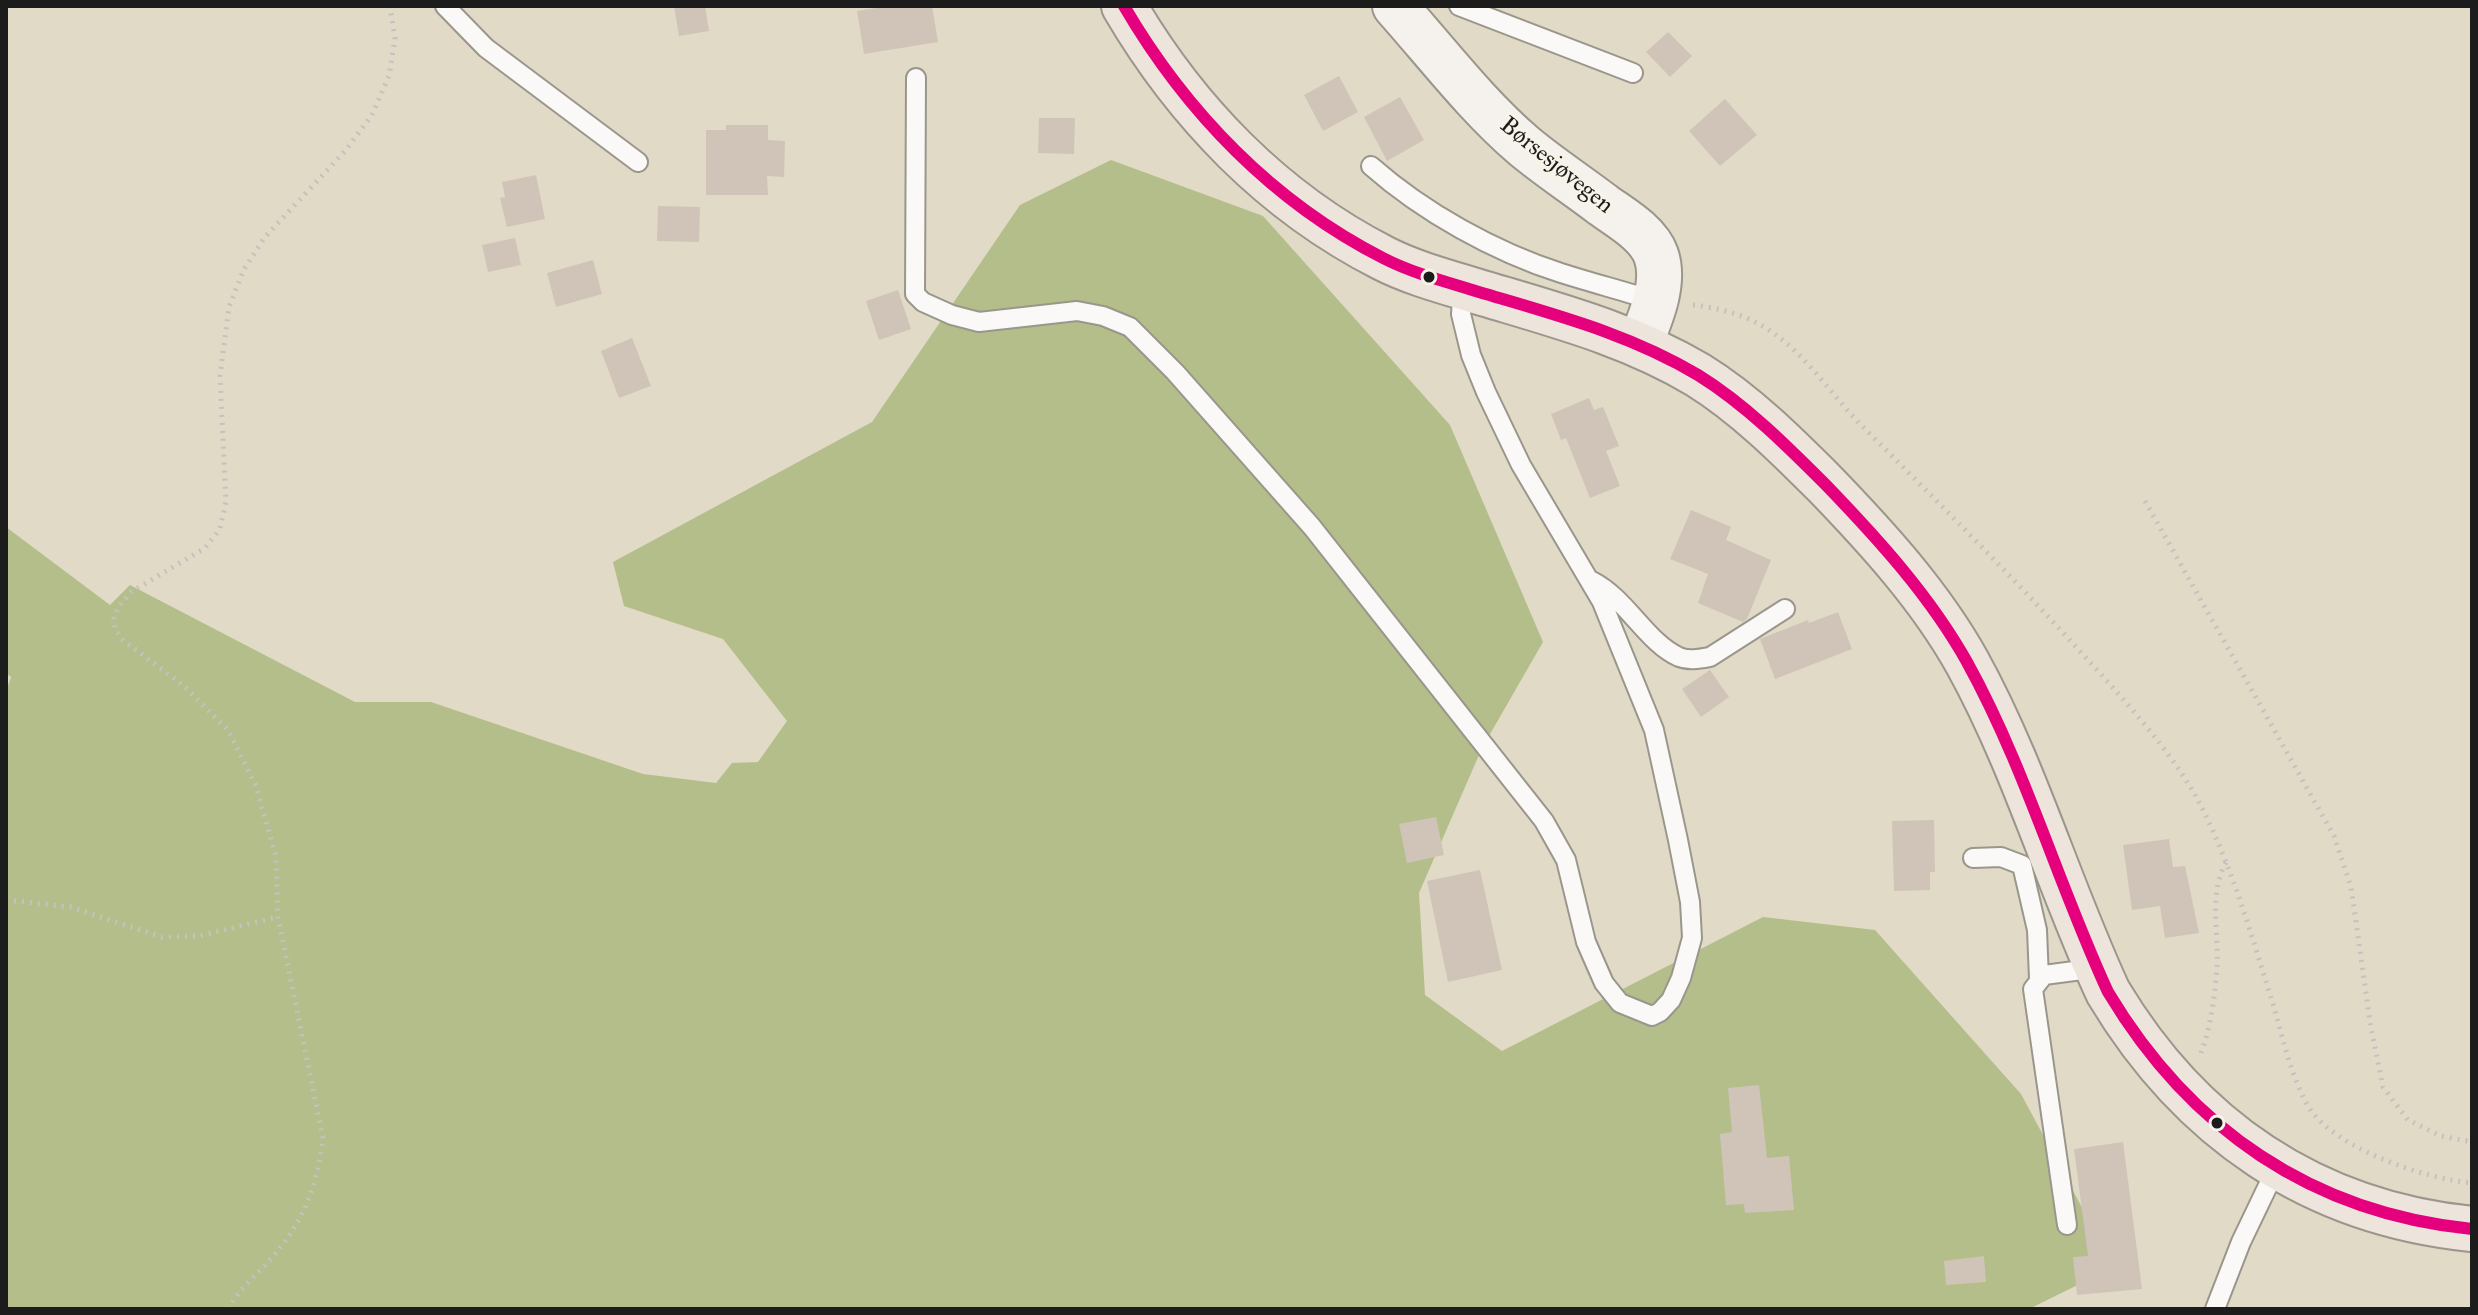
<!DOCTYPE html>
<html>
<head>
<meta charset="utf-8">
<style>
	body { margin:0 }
	#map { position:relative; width:2478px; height:1315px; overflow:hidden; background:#e1dac7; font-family:"IM FELL Great Primer",serif }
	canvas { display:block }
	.frame { position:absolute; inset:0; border:8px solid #1c1c1c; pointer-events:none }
</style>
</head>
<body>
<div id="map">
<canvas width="2478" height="1315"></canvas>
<div class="frame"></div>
</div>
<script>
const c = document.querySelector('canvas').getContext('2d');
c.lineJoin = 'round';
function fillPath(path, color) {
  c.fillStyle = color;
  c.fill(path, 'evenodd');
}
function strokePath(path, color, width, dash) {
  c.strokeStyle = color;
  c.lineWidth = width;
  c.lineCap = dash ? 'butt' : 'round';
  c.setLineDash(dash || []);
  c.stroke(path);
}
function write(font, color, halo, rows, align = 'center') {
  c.font = font + ' "IM FELL Great Primer",serif';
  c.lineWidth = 7;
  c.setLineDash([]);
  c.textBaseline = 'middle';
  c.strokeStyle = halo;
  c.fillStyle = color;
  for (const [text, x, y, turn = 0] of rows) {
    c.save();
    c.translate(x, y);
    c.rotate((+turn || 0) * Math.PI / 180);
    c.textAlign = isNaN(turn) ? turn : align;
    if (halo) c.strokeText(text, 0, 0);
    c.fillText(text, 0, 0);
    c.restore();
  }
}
fillPath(new Path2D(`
	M 1111,160 L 1263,216 L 1450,425 L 1543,642 L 1482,748 L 1419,893 L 1425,995 L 1502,1051 L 1763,917 L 1875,930 L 2021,1094 L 2114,1267 L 2029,1309 L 6,1309 L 6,692 L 11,677 L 6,673 L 6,527 L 110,605 L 130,585 L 355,702 L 431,702 L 643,774 L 716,783 L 732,763 L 758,762 L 787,721 L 723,639 L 624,606 L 613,562 L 872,422 L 1020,205 Z`), '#b4be8a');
fillPath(new Path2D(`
	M 674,6 L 705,6 L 709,31 L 679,36 Z
	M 889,6 L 932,6 L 938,42 L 864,54 L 857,11 Z
	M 1668,32 L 1692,56 L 1670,77 L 1646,52 Z
	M 1339,76 L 1358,112 L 1323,131 L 1304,95 Z
	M 1400,97 L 1424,140 L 1387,161 L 1364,117 Z
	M 1725,99 L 1757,135 L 1720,166 L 1689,131 Z
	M 1039,118 L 1075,118 L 1074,154 L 1038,153 Z
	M 726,125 L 768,125 L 768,140 L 785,141 L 784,177 L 767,176 L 768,195 L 706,195 L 706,130 L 726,130 Z
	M 536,175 L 545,219 L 507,227 L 500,198 L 505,197 L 502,182 Z
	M 658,206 L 700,207 L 699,242 L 657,241 Z
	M 515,238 L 521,265 L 488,272 L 482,245 Z
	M 593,260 L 602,294 L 556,307 L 547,273 Z
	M 898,290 L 911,329 L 879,340 L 866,301 Z
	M 632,338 L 651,386 L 619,398 L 601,351 Z
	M 1589,398 L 1594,410 L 1603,407 L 1619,446 L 1606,451 L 1620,486 L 1590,498 L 1566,438 L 1561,440 L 1551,414 Z
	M 1691,510 L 1731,527 L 1726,540 L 1771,560 L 1747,619 L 1743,622 L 1698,603 L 1708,574 L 1670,559 Z
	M 1838,612 L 1852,649 L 1775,679 L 1760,639 L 1808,620 L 1809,623 Z
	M 1710,670 L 1729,697 L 1701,717 L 1682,689 Z
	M 1436,817 L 1444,855 L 1407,863 L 1399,824 Z
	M 1934,820 L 1935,872 L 1930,872 L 1930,890 L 1894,891 L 1892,821 Z
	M 2169,839 L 2173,867 L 2185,866 L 2199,933 L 2165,938 L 2160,906 L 2132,910 L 2123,845 Z
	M 1480,870 L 1502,970 L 1448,982 L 1427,881 Z
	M 1759,1085 L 1767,1158 L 1789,1156 L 1794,1210 L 1745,1213 L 1744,1204 L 1726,1205 L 1720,1134 L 1732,1132 L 1728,1088 Z
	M 2123,1142 L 2142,1289 L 2077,1295 L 2073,1257 L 2088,1256 L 2074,1149 Z
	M 1984,1256 L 1986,1282 L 1946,1285 L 1944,1261 Z`), '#d0c4b9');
const service = new Path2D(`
	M 445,6 L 486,48 L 638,162
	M 1459,6 L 1633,73
	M 916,78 L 915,294 L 923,302 L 952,315 L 979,322 L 1077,311 L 1103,316 L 1130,327 L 1175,372 L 1312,527 L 1544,821 L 1566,860 L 1586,942 L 1604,983 L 1620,1003 L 1652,1016 L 1660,1012 L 1671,1000 L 1681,978 L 1692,938 L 1690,902 L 1678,840 L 1654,730 L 1602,602 L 1521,465 L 1486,392 L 1471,355 L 1461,314 L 1463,287
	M 1371,166 C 1423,212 1495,252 1561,273 C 1592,283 1624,291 1655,301
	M 1592,581 C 1626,598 1647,643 1679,657 C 1689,661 1699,659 1710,657 L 1785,609
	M 1973,858 L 2001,857 L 2022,865 L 2037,930 L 2039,979
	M 2067,1225 L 2033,989 L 2044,975 L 2082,970 L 2096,965
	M 2215,1309 L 2241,1242 L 2277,1167`);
const secondary = new Path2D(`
	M 1395,6 C 1436,52 1477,106 1524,146 C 1549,167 1577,185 1603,205 C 1621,218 1648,233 1656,255 C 1666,283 1650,319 1640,344`);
const primary = new Path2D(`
	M 1124,6 C 1186,112 1273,202 1383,258 C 1408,271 1439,280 1466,288 C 1547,313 1624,331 1698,375 C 1745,404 1787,446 1826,485 C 1878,539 1930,596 1967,662 C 2025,767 2058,884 2108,992 C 2190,1129 2312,1213 2472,1229`);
strokePath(service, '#9a968b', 22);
strokePath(secondary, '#9a968b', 48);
strokePath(primary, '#9a968b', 48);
strokePath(new Path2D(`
	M 1693,305 C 1719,308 1747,315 1769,330 C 1807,355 1831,395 1863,427 C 1939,503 2014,578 2086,658 C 2123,698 2175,756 2200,804 C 2233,868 2252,938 2274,1007 C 2283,1039 2291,1076 2308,1106 C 2333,1148 2425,1179 2472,1183
	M 2145,501 L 2334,836 L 2351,887 L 2371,1028 L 2383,1087 L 2408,1120 L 2441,1136 L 2472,1142
	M 6,900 L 70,907 L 162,937 L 199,936 L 278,917
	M 2201,1053 C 2211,1026 2215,996 2217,966 C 2219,932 2208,891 2227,861
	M 228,1309 C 238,1291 255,1276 269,1261 C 303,1223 317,1188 323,1138 L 278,917 L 276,857 L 256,786 L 228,730 L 184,686 L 123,640 L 115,629 L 114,618 L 119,606 L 131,592 L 205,548 L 220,529 L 226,502 L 220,376 L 229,307 L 244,269 L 265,237 L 345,151 L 372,115 L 389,76 L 395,39 L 390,6`), '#c4c2be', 5, [2, 6]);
strokePath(service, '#faf9f7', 18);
strokePath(secondary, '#f5f1ec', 44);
strokePath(primary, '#ede4db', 44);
strokePath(new Path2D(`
	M 1124,6 C 1186,112 1273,202 1383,258 C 1408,271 1439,280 1466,288 C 1547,313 1624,331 1698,375 C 1745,404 1787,446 1826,485 C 1878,539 1930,596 1967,662 C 2025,767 2058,884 2108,992 C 2190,1129 2312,1213 2472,1229`), '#e5007d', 12);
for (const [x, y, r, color] of [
	[1429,277,7,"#1c1c1c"],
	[2217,1123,7,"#1c1c1c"]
]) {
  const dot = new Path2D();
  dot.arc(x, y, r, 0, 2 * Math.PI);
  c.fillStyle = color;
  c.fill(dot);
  strokePath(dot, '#f7f3e8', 3);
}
write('24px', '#1c1c1c', '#f7f3e8', [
	["Børsesjøvegen",1556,166,39]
]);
</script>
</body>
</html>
